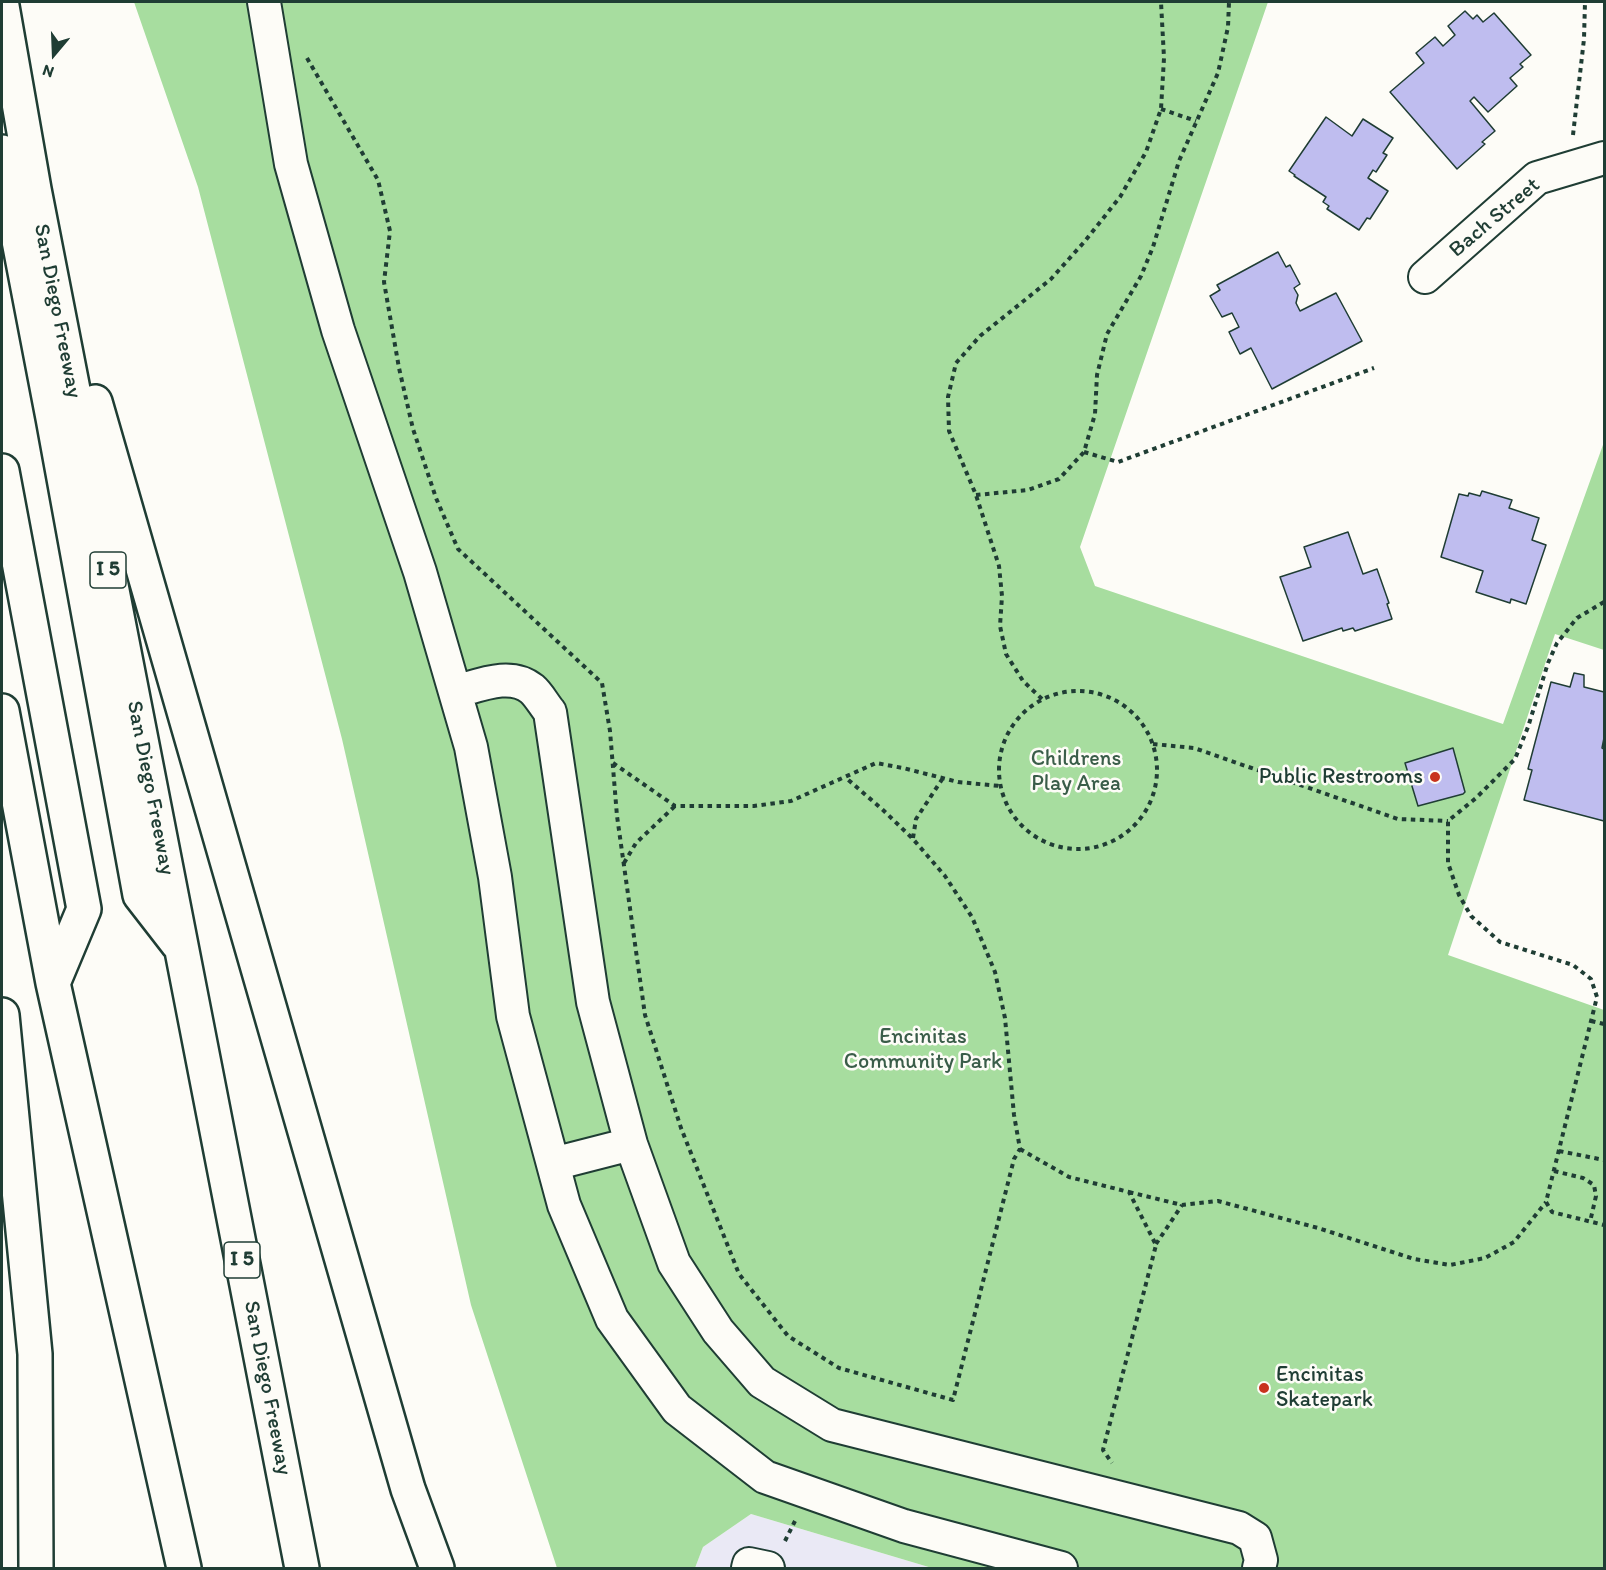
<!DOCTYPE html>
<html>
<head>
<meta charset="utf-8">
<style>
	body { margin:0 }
	#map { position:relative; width:1606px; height:1570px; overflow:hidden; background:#fdfcf7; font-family:Itim,sans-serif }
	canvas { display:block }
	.frame { position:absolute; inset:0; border:3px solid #1f3d34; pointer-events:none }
	.north { position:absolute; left:24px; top:24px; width:60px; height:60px; -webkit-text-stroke:4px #fdfcf7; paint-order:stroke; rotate:199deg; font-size:16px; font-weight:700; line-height:24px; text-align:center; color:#1f3d34 }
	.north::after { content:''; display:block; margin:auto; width:21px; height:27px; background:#1f3d34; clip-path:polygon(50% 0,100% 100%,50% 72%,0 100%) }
</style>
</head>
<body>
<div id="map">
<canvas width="1606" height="1570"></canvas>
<div class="frame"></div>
<div class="north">N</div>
</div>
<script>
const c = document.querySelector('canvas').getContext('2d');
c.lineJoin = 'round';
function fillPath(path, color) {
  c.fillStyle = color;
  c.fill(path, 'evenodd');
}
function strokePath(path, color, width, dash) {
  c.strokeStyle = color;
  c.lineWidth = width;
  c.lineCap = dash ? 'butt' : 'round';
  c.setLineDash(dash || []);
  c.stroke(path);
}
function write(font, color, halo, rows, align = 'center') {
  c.font = font + ' Itim,sans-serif';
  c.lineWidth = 5;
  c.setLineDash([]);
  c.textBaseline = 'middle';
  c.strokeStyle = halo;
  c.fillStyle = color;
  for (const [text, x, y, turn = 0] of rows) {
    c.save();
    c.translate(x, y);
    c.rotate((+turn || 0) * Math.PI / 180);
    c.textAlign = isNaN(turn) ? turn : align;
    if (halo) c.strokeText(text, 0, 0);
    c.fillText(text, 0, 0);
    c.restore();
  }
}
fillPath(new Path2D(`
	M 751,1514 L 932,1568 L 695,1568 L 703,1547 Z`), '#eae9f5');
fillPath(new Path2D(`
	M 134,2 L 1268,2 L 1080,547 L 1095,586 L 1503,724 L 1604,442 L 1604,650 L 1555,634 L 1448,955 L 1604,1010 L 1604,1568 L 932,1568 L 751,1514 L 703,1547 L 695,1568 L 557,1568 L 471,1305 L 342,739 L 198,187 Z`), '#a7dd9f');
const building = new Path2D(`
	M 1465,11 L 1473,19 L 1477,15 L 1483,22 L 1494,13 L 1531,55 L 1520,64 L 1523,67 L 1510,78 L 1517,86 L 1488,112 L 1474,97 L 1470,101 L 1495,131 L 1482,142 L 1485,144 L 1457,169 L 1390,92 L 1424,63 L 1416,53 L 1435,37 L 1443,46 L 1455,35 L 1448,26 Z
	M 1326,117 L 1352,136 L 1363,119 L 1393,138 L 1383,153 L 1387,155 L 1376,172 L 1373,170 L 1368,178 L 1388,191 L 1370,219 L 1367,218 L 1359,230 L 1327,209 L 1329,206 L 1323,202 L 1326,197 L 1294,176 L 1295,175 L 1289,171 Z
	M 1278,252 L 1286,267 L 1290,265 L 1300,284 L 1294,288 L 1298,295 L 1296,303 L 1300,311 L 1336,293 L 1362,341 L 1272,389 L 1251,348 L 1240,354 L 1229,332 L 1239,327 L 1232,313 L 1222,317 L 1210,296 L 1220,290 L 1217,285 Z
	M 1482,491 L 1512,500 L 1509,508 L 1539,518 L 1532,540 L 1546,545 L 1526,604 L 1511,599 L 1510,603 L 1476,592 L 1483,571 L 1441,557 L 1459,494 L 1468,496 L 1469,493 L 1480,496 Z
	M 1348,532 L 1363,574 L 1377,569 L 1389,603 L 1387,604 L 1392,619 L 1355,631 L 1353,628 L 1343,631 L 1342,628 L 1303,641 L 1280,577 L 1311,567 L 1304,547 Z
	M 1574,673 L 1584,675 L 1584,687 L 1604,692 L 1604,738 L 1602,748 L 1604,749 L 1604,821 L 1524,800 L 1532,770 L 1528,769 L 1551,682 L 1570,687 Z
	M 1453,748 L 1465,792 L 1463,794 L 1418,806 L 1405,763 Z`);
fillPath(building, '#bfbdef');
strokePath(building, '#1f3d34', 1.5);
const minor = new Path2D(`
	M 264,2 L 291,164 L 338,330 L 420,572 L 471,747 L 495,877 L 513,1016 L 564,1205 L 612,1319 L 677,1409 L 765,1477 L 904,1526 L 1061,1568
	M 1425,277 L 1537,178 L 1604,158
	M 455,692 C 478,686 510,671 532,689 C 539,695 544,705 550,712 L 593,1002 L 631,1144 L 674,1263 L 718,1331 L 762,1382 L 832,1425 L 1239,1528 L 1255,1538 L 1261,1560 L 1259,1568
	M 553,1164 L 631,1144
	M 748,1568 L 749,1564 L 768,1568`);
const highway = new Path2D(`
	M 2,6 L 34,189 L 302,1568
	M 2,152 L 53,418 L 140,895 L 178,944
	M 95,402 L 408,1489 L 437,1568
	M 2,471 L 84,909 L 53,983
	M 2,711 L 53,983 L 184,1568
	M 2,1015 L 35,1354 L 36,1568`);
strokePath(minor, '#1f3d34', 36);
strokePath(highway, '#1f3d34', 38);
strokePath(new Path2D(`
	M 307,58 L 378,180 L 390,231 L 384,282 L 399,368 L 413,429 L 436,498 L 458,549 L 602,683 L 610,731 L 617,816 L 645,1015 L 681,1128 L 739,1274 L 788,1336 L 839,1368 L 953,1400 L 1014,1159 L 1020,1149 L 1014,1115 L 1005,1018 L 995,972 L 972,917 L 945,876 L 913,839 L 883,810 L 845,777
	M 1161,109 L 1196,121
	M 1573,135 L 1584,39 L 1585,2
	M 1084,452 L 1118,462 L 1374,368
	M 976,495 L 1028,490 L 1059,479 L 1084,452 L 1095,414 L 1097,375 L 1107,334 L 1141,276 L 1153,247 L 1179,161 L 1218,73 L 1228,27 L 1229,2
	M 1604,602 L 1577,618 L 1557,643 L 1548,663 L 1528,727 L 1515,759 L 1476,798 L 1448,821 L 1448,863 L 1459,895 L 1471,916 L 1500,942 L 1573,965 L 1591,979 L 1597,997 L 1546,1202 L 1552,1212 L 1604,1225
	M999 770a79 79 0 1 1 158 0a79 79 0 1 1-158 0Z
	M 1042,699 L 1023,681 L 1006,654 L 1000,626 L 1002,596 L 999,566 L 976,495 L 949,431 L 948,397 L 956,363 L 980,336 L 1051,279 L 1085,241 L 1120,197 L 1146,152 L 1161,109 L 1164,58 L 1161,2
	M 1153,744 L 1194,748 L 1398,819 L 1448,821
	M 613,763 L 675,806 L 754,806 L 791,801 L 876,763 L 903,768 L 958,782 L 1000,786
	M 913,838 L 916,819 L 943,778
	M 624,863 L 636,843 L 675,806
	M 1591,1021 L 1604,1024
	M 1020,1149 L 1069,1177 L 1129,1192 L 1156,1245 L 1103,1450 L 1112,1463
	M 1559,1151 L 1604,1160
	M 1554,1171 L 1583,1178 L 1594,1185 L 1596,1196 L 1590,1222
	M 1129,1192 L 1182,1205 L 1218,1201 L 1318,1228 L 1414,1259 L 1450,1265 L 1485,1258 L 1514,1242 L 1546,1202
	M 1156,1244 L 1182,1205
	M 785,1541 L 795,1521`), '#1f3d34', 4, [4.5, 4.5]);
strokePath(minor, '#fdfcf7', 32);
strokePath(highway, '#fdfcf7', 33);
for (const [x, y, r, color] of [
	[1435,777,6,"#c8321e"],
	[1264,1388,6,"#c8321e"]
]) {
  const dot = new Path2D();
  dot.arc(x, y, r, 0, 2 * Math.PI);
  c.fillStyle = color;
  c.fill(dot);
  strokePath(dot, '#fdfcf7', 2);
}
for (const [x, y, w] of [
	[108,570,36],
	[242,1260,36]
]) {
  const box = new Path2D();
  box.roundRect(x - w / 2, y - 18, w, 36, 4.5);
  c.fillStyle = '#fdfcf7';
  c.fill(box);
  strokePath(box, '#1f3d34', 1.5);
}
write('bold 21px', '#1f3d34', null, [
	["I 5",108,570],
	["I 5",242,1260]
]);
write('22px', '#1f3d34', '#fdfcf7', [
	["Bach Street",1495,218,-40],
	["San Diego Freeway",57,311,79],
	["San Diego Freeway",150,788,79],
	["San Diego Freeway",267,1388,79]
]);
write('22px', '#3a5d49', '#fdfcf7', [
	["Childrens",1076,759],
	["Play Area",1076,784],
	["Encinitas",923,1037],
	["Community Park",923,1062]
]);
write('22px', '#1f3d34', '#fdfcf7', [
	["Public Restrooms",1423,777],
	["Encinitas",1276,1375,"left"],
	["Skatepark",1276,1400,"left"]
], 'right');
</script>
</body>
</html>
